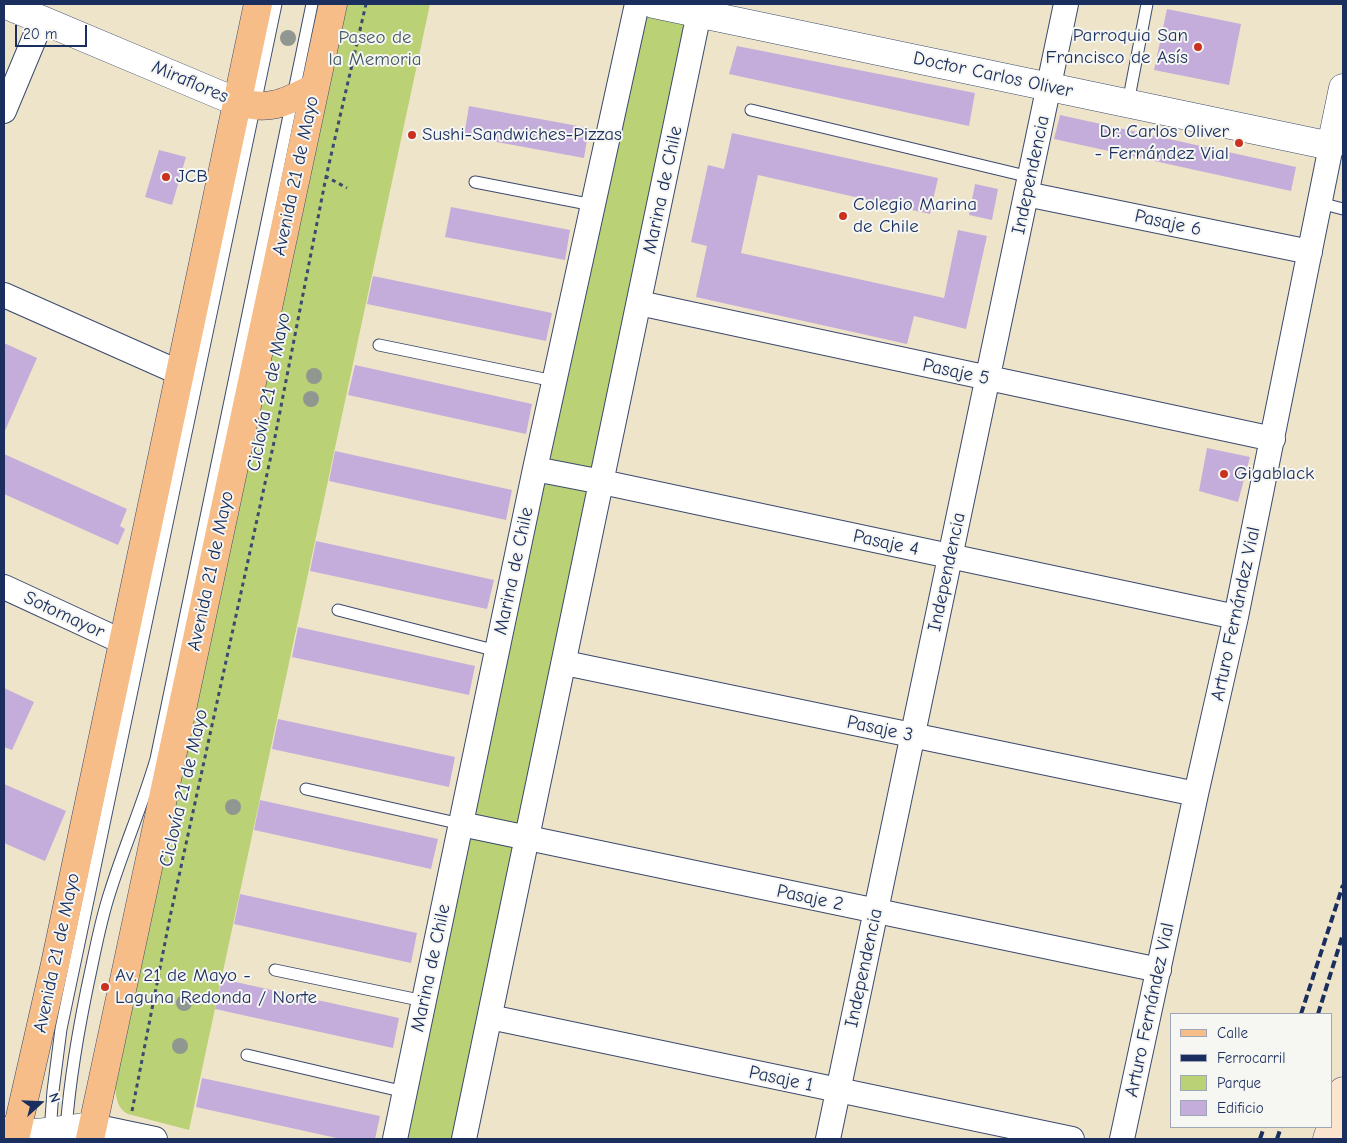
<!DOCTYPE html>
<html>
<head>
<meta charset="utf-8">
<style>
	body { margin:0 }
	#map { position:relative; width:1347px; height:1143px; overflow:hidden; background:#eee4c9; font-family:"Comic Neue",sans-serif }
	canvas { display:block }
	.frame { position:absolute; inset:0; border:5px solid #1b2f5e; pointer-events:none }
	.legend { position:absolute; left:1170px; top:1013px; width:162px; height:115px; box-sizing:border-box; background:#f6f6f2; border:1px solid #9ea6b7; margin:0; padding:6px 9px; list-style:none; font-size:15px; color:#1b2f5e }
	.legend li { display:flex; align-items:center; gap:10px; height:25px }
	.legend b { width:25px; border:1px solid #9ea6b7 }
	.north { position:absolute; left:15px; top:1078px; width:50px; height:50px; -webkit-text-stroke:4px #f6f6f2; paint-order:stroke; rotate:70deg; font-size:14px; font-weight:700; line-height:20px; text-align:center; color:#1b2f5e }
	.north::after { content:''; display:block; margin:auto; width:18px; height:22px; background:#1b2f5e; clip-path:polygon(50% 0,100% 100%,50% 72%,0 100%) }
	.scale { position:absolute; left:15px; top:25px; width:72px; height:22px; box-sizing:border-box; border:2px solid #1b2f5e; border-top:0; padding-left:6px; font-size:15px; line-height:18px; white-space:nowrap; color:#1b2f5e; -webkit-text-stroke:4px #f6f6f2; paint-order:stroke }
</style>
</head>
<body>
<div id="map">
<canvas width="1347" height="1143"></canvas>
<div class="frame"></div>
<ul class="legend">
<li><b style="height:6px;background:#f7bd88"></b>Calle</li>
<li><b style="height:6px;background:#1b2f5e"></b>Ferrocarril</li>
<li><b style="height:14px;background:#bad175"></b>Parque</li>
<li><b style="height:14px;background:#c5addb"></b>Edificio</li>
</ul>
<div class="north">N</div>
<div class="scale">20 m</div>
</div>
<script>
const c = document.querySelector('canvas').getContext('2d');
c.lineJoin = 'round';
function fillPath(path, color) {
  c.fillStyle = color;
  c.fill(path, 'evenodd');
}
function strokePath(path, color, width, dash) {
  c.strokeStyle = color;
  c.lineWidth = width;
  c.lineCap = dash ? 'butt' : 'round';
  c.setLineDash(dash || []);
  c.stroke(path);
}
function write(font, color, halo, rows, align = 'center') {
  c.font = font + ' "Comic Neue",sans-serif';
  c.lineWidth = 4;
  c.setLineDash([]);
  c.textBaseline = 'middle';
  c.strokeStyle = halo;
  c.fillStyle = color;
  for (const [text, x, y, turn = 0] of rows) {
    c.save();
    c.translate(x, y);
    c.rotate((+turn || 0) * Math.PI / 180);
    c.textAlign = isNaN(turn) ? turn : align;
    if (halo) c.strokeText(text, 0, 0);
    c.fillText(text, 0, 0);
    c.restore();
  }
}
fillPath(new Path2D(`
	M 338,4 L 430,4 L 189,1130 L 128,1114 C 117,1108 117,1100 115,1088 Z
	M 639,11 L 686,21 L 452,1139 L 403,1139 Z`), '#bad175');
fillPath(new Path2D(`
	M 1167,9 L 1241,24 L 1229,85 L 1154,70 Z
	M 737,46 L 975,93 L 969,126 L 729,74 Z
	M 469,106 L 589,128 L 584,158 L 464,136 Z
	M 1060,115 L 1296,167 L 1291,191 L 1054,139 Z
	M 732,133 L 938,178 L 930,214 L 758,175 L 741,253 L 944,298 L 958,230 L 987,236 L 966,329 L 914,316 L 907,344 L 696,297 L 707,246 L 691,242 L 708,165 L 724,169 Z
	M 159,150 L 186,157 L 172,205 L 145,197 Z
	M 975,184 L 998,189 L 992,220 L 969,215 Z
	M 451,207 L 570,230 L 565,260 L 445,237 Z
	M 373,276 L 552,313 L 546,341 L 367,304 Z
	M 4,343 L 37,358 L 4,433 Z
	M 355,365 L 532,404 L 526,434 L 348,395 Z
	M 1207,448 L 1250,457 L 1238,502 L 1199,491 Z
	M 335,451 L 512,490 L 506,520 L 329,481 Z
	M 4,454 L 127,509 L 120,526 L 125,529 L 118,545 L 4,494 Z
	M 316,541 L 494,580 L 487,609 L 310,571 Z
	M 298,627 L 475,666 L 469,695 L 292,657 Z
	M 4,688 L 34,702 L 12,750 L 4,747 Z
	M 278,719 L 455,757 L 449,787 L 272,749 Z
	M 4,784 L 66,811 L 45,861 L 4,843 Z
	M 260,800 L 438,839 L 431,869 L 254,830 Z
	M 240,894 L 417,933 L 411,963 L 234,924 Z
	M 222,979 L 399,1018 L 393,1048 L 215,1009 Z
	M 202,1078 L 380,1116 L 375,1139 L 341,1139 L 196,1107 Z`), '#c5addb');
const service = new Path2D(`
	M 1128,103 L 1147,4
	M 751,110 L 1030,177
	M 475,182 L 593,205
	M 1320,203 L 1343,209
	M 379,345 L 554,381
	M 338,610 L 497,651
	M 306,789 L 461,824
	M 275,970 L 424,1001
	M 247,1055 L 405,1092
	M 66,1130 C 70,1074 80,1020 92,965 C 97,941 102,916 110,892 C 124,847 143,804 156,759 L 312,4
	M 50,1133 L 53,1091 L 61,1029 L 276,4`);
const minor = new Path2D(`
	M 4,111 L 42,20
	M 1026,194 L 1310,252
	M 4,295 L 180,373
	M 639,303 L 1273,439
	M 535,469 L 602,482 L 1236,617
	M 4,587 L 123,642
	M 565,663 L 1196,794
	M 461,824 L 1159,970
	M 490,1017 L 1072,1139
	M 93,1126 L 155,1139
	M 395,1139 L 535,469 L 637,4
	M 464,1139 L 699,13
	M 828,1139 L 1066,4
	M 1122,1139 L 1196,794 L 1236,617 L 1331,146`);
const tertiary = new Path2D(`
	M 4,4 L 237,102
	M 654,4 L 1331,146 L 1343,88
	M 4,1131 C 33,1136 63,1130 93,1126`);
const secondary = new Path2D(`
	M 1327,1139 L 1343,1091`);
const primary = new Path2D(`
	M 237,102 C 271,111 284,103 314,88
	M 15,1139 L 55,964 L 258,4
	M 90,1139 L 333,4`);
strokePath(service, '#3b4a6e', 13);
strokePath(minor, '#3b4a6e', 26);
strokePath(tertiary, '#3b4a6e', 29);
strokePath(secondary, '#3b4a6e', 29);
strokePath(primary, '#3b4a6e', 29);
strokePath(new Path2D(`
	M 325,176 L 347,188
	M 132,1111 L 170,917 L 274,442 L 326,177 L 366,4`), '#3b4a6e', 3, [4, 4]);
strokePath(service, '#fff', 11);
strokePath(minor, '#fff', 24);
strokePath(tertiary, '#fff', 28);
strokePath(secondary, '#fce5cf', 28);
strokePath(primary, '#f7bd88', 28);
strokePath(new Path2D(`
	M 1301,1014 L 1343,885
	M 1318,1014 L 1343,934
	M 1260,1139 L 1264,1127
	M 1277,1139 L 1281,1127`), '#1b2f5e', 4, [8, 4]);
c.fillStyle = '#909791';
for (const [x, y] of [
	[288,38],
	[314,376],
	[311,399],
	[233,807],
	[184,1003],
	[180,1046]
]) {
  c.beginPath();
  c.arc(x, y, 8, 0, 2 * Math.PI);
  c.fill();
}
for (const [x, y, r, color] of [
	[1198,47,5,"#c8321e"],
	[412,135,5,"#c8321e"],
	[1239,143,5,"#c8321e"],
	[166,177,5,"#c8321e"],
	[843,216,5,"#c8321e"],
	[1224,474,5,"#c8321e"],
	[105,987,5,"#c8321e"]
]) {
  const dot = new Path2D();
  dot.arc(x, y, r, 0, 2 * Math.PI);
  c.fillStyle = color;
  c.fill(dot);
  strokePath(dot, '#f6f6f2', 2);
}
write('19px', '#1b2f5e', '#f6f6f2', [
	["Parroquia San",1188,36,"right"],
	["Francisco de Asís",1188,58,"right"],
	["Dr. Carlos Oliver",1229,132,"right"],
	["- Fernández Vial",1229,154,"right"],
	["Sushi-Sandwiches-Pizzas",422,135],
	["JCB",176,177],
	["Colegio Marina",853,205],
	["de Chile",853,227],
	["Gigablack",1234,474],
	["Av. 21 de Mayo -",115,976],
	["Laguna Redonda / Norte",115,998]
], 'left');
write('19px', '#435864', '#f6f6f2', [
	["Paseo de",375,38],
	["la Memoria",375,60]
]);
write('19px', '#1b2f5e', '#f6f6f2', [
	["Doctor Carlos Oliver",993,75,12],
	["Miraflores",190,82,23],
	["Independencia",1031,175,-78],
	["Avenida 21 de Mayo",296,176,-78],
	["Marina de Chile",663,190,-78],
	["Pasaje 6",1168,223,12],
	["Pasaje 5",956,372,12],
	["Ciclovía 21 de Mayo",269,392,-79],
	["Pasaje 4",886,543,12],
	["Avenida 21 de Mayo",211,571,-78],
	["Marina de Chile",514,571,-78],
	["Independencia",947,572,-78],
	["Arturo Fernández Vial",1236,614,-78],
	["Sotomayor",64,615,25],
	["Pasaje 3",880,729,12],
	["Ciclovía 21 de Mayo",184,788,-77],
	["Pasaje 2",810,898,12],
	["Avenida 21 de Mayo",57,953,-78],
	["Marina de Chile",431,968,-78],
	["Independencia",864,968,-78],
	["Arturo Fernández Vial",1150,1010,-78],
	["Pasaje 1",781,1079,12]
]);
</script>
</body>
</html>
